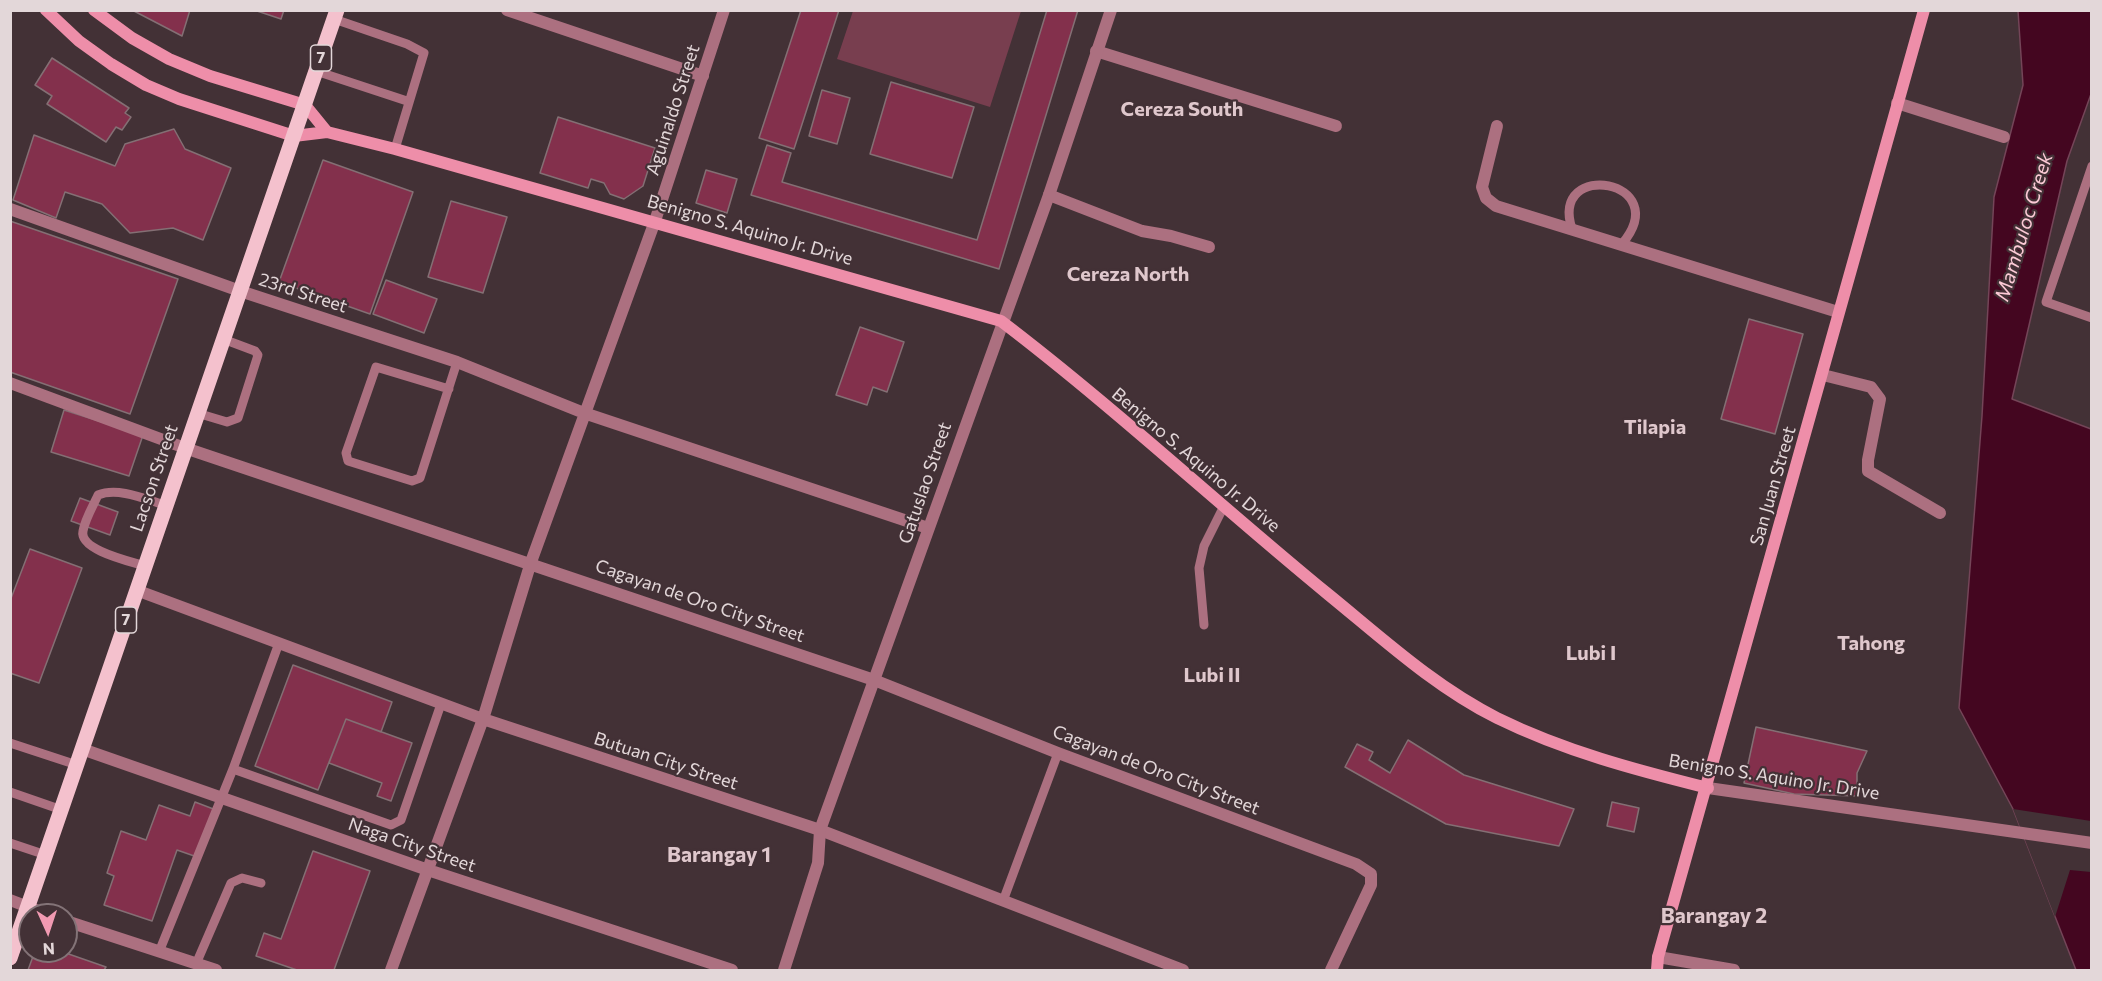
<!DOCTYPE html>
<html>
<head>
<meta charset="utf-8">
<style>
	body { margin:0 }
	#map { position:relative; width:2102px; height:981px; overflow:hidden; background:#433136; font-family:Commissioner,sans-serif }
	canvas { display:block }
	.frame { position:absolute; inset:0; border:12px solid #e3d7d9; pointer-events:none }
	.north { position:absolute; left:18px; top:903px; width:60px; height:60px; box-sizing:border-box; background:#433136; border:2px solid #837377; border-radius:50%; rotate:177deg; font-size:16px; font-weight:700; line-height:24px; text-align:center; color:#e3d7d9 }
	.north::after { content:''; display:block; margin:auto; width:21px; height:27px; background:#f19ab2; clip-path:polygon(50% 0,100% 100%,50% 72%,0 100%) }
</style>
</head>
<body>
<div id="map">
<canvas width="2102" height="981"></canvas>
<div class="frame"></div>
<div class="north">N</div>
</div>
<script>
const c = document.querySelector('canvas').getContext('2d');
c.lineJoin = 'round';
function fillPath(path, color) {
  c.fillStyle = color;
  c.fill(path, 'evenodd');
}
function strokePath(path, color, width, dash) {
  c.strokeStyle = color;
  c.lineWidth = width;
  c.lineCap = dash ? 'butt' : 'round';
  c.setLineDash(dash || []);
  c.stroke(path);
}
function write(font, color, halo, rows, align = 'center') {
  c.font = font + ' Commissioner,sans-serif';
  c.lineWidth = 4.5;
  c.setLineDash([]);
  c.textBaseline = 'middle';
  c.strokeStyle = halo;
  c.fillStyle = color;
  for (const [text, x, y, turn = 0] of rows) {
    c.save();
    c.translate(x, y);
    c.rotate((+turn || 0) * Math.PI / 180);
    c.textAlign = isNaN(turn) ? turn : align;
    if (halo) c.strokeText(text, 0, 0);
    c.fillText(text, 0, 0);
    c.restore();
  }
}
fillPath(new Path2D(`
	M 853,11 L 853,10 L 1021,11 L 990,107 L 837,59 Z`), '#783e4f');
const water = new Path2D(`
	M 2018,11 L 2091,11 L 2091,94 L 2067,161 L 2012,399 L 2091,429 L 2091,970 L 2076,970 L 2013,809 L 1959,708 L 1982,416 L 1994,197 L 2023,85 Z`);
fillPath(water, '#440620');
strokePath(water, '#744558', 1.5);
fillPath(new Path2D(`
	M 2013,809 L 2091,821 L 2091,872 L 2070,870 L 2055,917 Z`), '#433136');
const building = new Path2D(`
	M 132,10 L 190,10 L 182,36 Z
	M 254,10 L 284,10 L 281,19 Z
	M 801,10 L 839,10 L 794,149 L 759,138 Z
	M 1047,10 L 1078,10 L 999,269 L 751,195 L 767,145 L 791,153 L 782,182 L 977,240 Z
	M 52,58 L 129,108 L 125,113 L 131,117 L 122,130 L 116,127 L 106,142 L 47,104 L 52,96 L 35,85 Z
	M 891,82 L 974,107 L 952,178 L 870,154 Z
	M 822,90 L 850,98 L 837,144 L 809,136 Z
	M 558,117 L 655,148 L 643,186 L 624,199 L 610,194 L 604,183 L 591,179 L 588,188 L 540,173 Z
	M 174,129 L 185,149 L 231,168 L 203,240 L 173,228 L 130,233 L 102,204 L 65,192 L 56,218 L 13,200 L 34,135 L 115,166 L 125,144 Z
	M 323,160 L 413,192 L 370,314 L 279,282 Z
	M 706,170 L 737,179 L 727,213 L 696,203 Z
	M 451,201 L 507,217 L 483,293 L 428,277 Z
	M 10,221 L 178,279 L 130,414 L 10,372 Z
	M 386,280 L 437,299 L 424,333 L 373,314 Z
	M 1749,319 L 1803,334 L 1775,434 L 1721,419 Z
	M 860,327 L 904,342 L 887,392 L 873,387 L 867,405 L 836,395 Z
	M 64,410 L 143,435 L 129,476 L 51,452 Z
	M 80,498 L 118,512 L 110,535 L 71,521 Z
	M 30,549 L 82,568 L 39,683 L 10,673 L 10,601 Z
	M 293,665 L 392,702 L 381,732 L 346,719 L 318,790 L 255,766 Z
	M 346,719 L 412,743 L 391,801 L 377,796 L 382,783 L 329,763 Z
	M 1756,727 L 1867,751 L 1857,773 L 1857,796 L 1794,794 L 1744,783 Z
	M 1408,740 L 1464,775 L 1574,809 L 1559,846 L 1446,824 L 1345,767 L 1357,744 L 1373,752 L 1369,760 L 1390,773 Z
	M 195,802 L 216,810 L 200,858 L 177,850 L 152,921 L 104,905 L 114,876 L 107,873 L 121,831 L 146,840 L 159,805 L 190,816 Z
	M 1612,802 L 1639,808 L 1634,832 L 1607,826 Z
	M 313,851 L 370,871 L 334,970 L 297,970 L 256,956 L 264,933 L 281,939 Z
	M 35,951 L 60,951 L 106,967 L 104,970 L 28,970 Z`);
fillPath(building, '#83304c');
strokePath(building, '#846f74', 1.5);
strokePath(new Path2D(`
	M 334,19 L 407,44 L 424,53 L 395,149
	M 316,71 L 407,101
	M 2092,166 L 2046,302 L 2092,318
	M 1572,229 C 1549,158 1676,180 1622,244
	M 449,389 L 376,367 L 346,453 L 348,461 L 412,481 L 420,478 L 457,362
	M 197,413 L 227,422 L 238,418 L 258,355 L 255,351 L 223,339
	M 145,566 C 129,561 79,550 83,531 C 85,519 93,506 98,495 C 118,487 145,499 165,505
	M 1204,625 L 1199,568 L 1204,546 L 1223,508
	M 10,743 L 77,765
	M 233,769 L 391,825 L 401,820 L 441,704
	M 10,792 L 62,810
	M 10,843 L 46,855
	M 1003,901 L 1058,753
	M 159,952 L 233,769 L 279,643
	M 196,964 L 231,883 L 242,878 L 261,883`), '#ac7080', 9);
strokePath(new Path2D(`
	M 507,10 L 703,76
	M 1096,51 L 1336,126
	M 1897,103 L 2004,137
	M 1497,126 L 1482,187 L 1486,198 L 1496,206 L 1838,312
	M 1049,195 L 1142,231 L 1171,236 L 1209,247
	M 10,209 L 240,291 L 457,362 L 584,413 L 928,528
	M 1823,375 L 1871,387 L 1880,399 L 1868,460 L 1868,471 L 1940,513
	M 10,383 L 185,448 L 874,680 L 1058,753 L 1356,864 L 1371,874 L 1371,885 L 1331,970
	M 136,590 L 483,719 L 820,830 L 1183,970
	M 82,749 L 428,870 L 732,970
	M 1708,788 L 2092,843
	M 10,900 L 49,915
	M 66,921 L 216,970
	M 1658,957 L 1734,970
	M 391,970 L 483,719 L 531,562 L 655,221 L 724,10`), '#ac7080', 12);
strokePath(new Path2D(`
	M 784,970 L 818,863 L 820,830 L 1049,195 L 1111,10`), '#ac7080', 12);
strokePath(new Path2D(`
	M 46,10 L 79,41 L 111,64 L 146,85 L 179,99 L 294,136 L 327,132 L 395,149 L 1001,321 C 1114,407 1219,505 1329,595 C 1383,639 1435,687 1497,718 C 1564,751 1636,770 1708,788
	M 94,10 L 132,38 L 169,59 L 210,76 L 305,105 L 327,132
	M 1657,970 L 1658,957 L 1924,10`), '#ee8ea9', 12);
strokePath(new Path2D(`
	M 10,958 L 337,10`), '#f4c1cd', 15);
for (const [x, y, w] of [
	[321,58,21],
	[126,620,21]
]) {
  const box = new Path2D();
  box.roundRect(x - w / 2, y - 13, w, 26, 4.5);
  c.fillStyle = '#433136';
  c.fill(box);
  strokePath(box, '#e3d7d9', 1.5);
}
write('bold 16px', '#e3d7d9', null, [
	["7",321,58],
	["7",126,620]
]);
write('18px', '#e3d7d9', '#433136', [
	["Aguinaldo Street",673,110,-72],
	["Benigno S. Aquino Jr. Drive",750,230,16],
	["23rd Street",303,293,18],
	["Benigno S. Aquino Jr. Drive",1196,460,40],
	["Lacson Street",154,478,-71],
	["Gatuslao Street",925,483,-71],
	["San Juan Street",1773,486,-74],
	["Cagayan de Oro City Street",700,601,19],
	["Butuan City Street",666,761,18],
	["Cagayan de Oro City Street",1156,770,21],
	["Benigno S. Aquino Jr. Drive",1774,777,9],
	["Naga City Street",412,845,19]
]);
write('bold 20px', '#dfc7cc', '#433136', [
	["Cereza South",1182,109],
	["Cereza North",1128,274],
	["Tilapia",1655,427],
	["Tahong",1871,643],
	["Lubi I",1591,653],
	["Lubi II",1212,675]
]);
write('italic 20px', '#fccad6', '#433136', [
	["Mambuloc Creek",2024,227,-73]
]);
write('bold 21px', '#dfc7cc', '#433136', [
	["Barangay 1",719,855],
	["Barangay 2",1714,916]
]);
</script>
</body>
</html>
